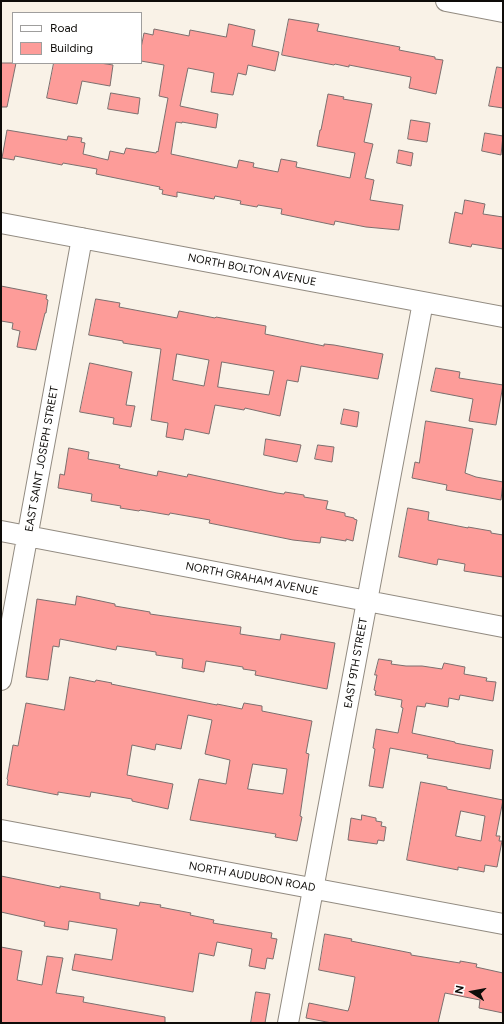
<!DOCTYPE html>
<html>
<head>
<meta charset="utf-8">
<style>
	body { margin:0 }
	#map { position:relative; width:504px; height:1024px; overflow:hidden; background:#f9f2e7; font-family:Figtree,sans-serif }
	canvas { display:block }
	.frame { position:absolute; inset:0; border:2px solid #0e0c09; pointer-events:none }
	.legend { position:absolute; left:12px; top:12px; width:130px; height:52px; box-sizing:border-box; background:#fff; border:1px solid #9f9e9d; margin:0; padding:5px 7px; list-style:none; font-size:12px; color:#0e0c09 }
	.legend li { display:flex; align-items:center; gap:8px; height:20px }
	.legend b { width:20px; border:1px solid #9f9e9d }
	.north { position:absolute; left:452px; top:972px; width:40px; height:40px; -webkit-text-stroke:3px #fff; paint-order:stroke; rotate:281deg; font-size:11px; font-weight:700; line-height:16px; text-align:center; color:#0e0c09 }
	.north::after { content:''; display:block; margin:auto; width:14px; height:18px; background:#0e0c09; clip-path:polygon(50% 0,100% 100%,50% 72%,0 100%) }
</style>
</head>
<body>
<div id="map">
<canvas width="504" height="1024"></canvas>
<div class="frame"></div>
<ul class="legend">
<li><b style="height:5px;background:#fff"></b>Road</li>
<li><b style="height:11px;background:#fd9c99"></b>Building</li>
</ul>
<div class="north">N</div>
</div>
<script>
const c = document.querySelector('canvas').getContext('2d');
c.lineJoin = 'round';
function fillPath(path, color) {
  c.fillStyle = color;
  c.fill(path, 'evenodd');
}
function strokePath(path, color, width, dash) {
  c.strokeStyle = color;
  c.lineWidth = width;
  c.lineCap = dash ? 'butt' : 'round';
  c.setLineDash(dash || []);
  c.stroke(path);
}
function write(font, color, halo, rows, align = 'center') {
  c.font = font + ' Figtree,sans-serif';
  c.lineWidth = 3;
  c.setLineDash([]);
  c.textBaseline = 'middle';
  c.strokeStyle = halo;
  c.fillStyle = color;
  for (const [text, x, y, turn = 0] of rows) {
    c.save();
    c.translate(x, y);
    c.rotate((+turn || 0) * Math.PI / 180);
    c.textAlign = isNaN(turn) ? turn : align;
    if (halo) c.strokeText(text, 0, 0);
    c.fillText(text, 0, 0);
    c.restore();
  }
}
const building = new Path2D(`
	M 289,19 L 319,24 L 317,31 L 400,47 L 399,50 L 435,57 L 435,59 L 443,60 L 436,94 L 409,88 L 411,77 L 349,65 L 349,67 L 335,64 L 334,65 L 282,55 Z
	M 229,24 L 255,30 L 252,46 L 279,52 L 275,71 L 248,65 L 246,75 L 238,73 L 233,95 L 211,92 L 214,73 L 188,68 L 180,106 L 218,114 L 216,128 L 182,122 L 182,123 L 176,122 L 171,154 L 237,168 L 239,160 L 254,163 L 253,167 L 278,172 L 281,159 L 297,162 L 296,167 L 350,178 L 355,153 L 317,146 L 320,130 L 321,130 L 328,94 L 344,97 L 343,99 L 372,104 L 364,142 L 373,144 L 365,178 L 374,180 L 370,200 L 403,205 L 399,230 L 366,227 L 335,221 L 334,225 L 281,214 L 282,209 L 258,205 L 257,207 L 240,204 L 241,201 L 215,196 L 214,199 L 177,192 L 177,197 L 162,194 L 163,190 L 159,189 L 160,187 L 96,174 L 97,169 L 63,163 L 62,165 L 15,156 L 14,160 L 2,158 L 7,130 L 67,140 L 68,136 L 82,138 L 81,142 L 85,143 L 83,154 L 108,160 L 110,151 L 124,154 L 126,148 L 156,153 L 157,151 L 158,152 L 168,98 L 159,96 L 164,65 L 141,61 L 141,48 L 144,33 L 153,35 L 154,29 L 189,36 L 190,30 L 226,37 Z
	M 1,63 L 16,63 L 7,107 L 1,107 Z
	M 54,63 L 100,63 L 113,65 L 110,86 L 82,81 L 77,104 L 47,98 Z
	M 497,67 L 503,68 L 503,108 L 489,106 Z
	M 111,93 L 140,98 L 138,114 L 108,109 Z
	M 411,120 L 430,123 L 427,142 L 408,139 Z
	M 485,133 L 503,136 L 501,155 L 482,151 Z
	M 399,150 L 413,153 L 411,166 L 397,163 Z
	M 465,200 L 485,204 L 483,214 L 503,217 L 503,249 L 472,244 L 471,247 L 449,243 L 455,212 L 462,214 Z
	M 1,286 L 47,295 L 46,299 L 48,300 L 46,313 L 45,313 L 36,350 L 17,347 L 20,331 L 12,329 L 13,323 L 1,321 Z
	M 96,299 L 120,303 L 119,307 L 177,318 L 179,311 L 215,318 L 216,317 L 266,326 L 265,334 L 324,346 L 324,344 L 334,345 L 383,354 L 378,379 L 301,366 L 298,382 L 287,380 L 280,416 L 245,408 L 244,410 L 215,405 L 209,434 L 185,429 L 183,440 L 166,437 L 168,423 L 151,420 L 161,349 L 123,343 L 123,341 L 89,335 ZM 177,354 L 209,360 L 204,386 L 173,380 ZM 222,362 L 274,371 L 269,395 L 218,387 Z
	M 90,363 L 132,372 L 126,405 L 135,406 L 131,427 L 113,424 L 114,418 L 80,412 Z
	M 436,368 L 460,372 L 459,378 L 503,385 L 496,425 L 469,421 L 473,399 L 431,391 Z
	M 344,409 L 359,412 L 357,427 L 341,424 Z
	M 426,421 L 473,429 L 465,473 L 476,477 L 503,482 L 501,500 L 446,490 L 447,485 L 412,478 L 415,462 L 419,463 Z
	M 266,439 L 301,445 L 297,462 L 264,455 Z
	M 318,445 L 334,447 L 332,462 L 315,459 Z
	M 69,448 L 89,452 L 88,459 L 120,465 L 119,468 L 157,476 L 158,471 L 187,477 L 188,474 L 277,493 L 284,494 L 285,492 L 304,495 L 304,497 L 328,501 L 326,509 L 345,513 L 345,516 L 354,518 L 354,519 L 357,520 L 353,541 L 346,539 L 346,541 L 321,537 L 320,543 L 293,540 L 209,523 L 210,520 L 170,513 L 169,515 L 140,510 L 139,511 L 120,508 L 121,506 L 91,501 L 92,494 L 58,488 L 60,474 L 64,475 Z
	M 408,508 L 429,512 L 428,520 L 468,528 L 468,527 L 491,531 L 491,533 L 503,535 L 503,577 L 464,571 L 465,564 L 438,559 L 437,565 L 399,557 Z
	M 77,596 L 115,604 L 115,606 L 150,612 L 150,614 L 241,627 L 240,634 L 280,640 L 281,634 L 335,643 L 327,689 L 255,675 L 256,671 L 243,669 L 243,667 L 206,661 L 204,672 L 182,668 L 183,659 L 156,655 L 156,652 L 117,646 L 116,650 L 60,639 L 59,647 L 53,646 L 48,680 L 26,677 L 37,599 L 75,605 Z
	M 379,659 L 392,661 L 391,664 L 406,666 L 422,666 L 442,669 L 444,663 L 465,667 L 464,674 L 487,678 L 486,681 L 496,682 L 493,701 L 460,695 L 459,700 L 449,698 L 448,707 L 426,703 L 425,707 L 417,706 L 412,733 L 455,742 L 455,743 L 493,750 L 490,769 L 427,758 L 428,755 L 390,748 L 383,788 L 369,786 L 375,749 L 373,748 L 376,729 L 398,733 L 403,708 L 401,707 L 402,700 L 375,695 L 376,691 L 374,690 L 377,675 L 375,675 Z
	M 70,677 L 95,682 L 96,680 L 112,683 L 111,684 L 217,705 L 217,704 L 242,709 L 244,703 L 262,706 L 262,711 L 312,721 L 306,753 L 309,754 L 300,816 L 302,817 L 297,841 L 275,837 L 276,834 L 190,820 L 199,779 L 226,784 L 230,760 L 205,754 L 212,720 L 188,715 L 181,749 L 156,744 L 155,750 L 132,745 L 127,775 L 173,784 L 168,809 L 132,801 L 132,799 L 91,792 L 90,797 L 58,792 L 58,795 L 7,785 L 8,780 L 7,779 L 13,745 L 18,746 L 26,703 L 64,710 ZM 253,764 L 287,769 L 283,794 L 248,789 Z
	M 421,782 L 447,787 L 447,789 L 503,800 L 496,836 L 500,836 L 499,841 L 502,841 L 497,867 L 485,865 L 484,872 L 458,867 L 458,870 L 407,860 ZM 461,811 L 485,816 L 481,841 L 456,836 Z
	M 362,815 L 376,818 L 376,821 L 382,822 L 381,826 L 386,827 L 384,841 L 378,840 L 377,844 L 348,840 L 351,818 L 361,820 Z
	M 1,876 L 60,888 L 60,886 L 100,893 L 100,899 L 139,906 L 140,902 L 161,905 L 160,907 L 191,913 L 190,915 L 214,920 L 213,923 L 272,933 L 271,938 L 277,939 L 273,959 L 267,958 L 265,969 L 249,966 L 252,949 L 217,942 L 214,956 L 199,953 L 193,992 L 72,970 L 75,954 L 112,960 L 117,929 L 69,921 L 68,930 L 44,926 L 45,922 L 1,912 Z
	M 325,934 L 352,939 L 351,941 L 411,953 L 411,955 L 460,963 L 460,961 L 477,964 L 476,967 L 503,973 L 503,1013 L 479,1008 L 480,1000 L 445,993 L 438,1023 L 332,1023 L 306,1018 L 309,1003 L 348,1011 L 350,1005 L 355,977 L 319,970 Z
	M 1,947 L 22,951 L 17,980 L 42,985 L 47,956 L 63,958 L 56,993 L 84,997 L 83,1002 L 165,1017 L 165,1023 L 1,1023 Z
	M 256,992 L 270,994 L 265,1023 L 251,1023 Z`);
fillPath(building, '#fd9c99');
strokePath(building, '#7c6f6e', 1);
const minor = new Path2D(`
	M 446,1 L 503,12
	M 1,223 L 503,317
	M 1,531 L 503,627
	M 1,680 L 82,238
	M 1,830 L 503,924
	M 288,1023 L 423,302`);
strokePath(minor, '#928b81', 22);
strokePath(minor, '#fff', 20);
write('11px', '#0e0c09', '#fff', [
	["NORTH BOLTON AVENUE",252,270,11],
	["EAST SAINT JOSEPH STREET",42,459,-80],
	["NORTH GRAHAM AVENUE",252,579,11],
	["EAST 9TH STREET",356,663,-80],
	["NORTH AUDUBON ROAD",252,877,10]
]);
</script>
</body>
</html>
